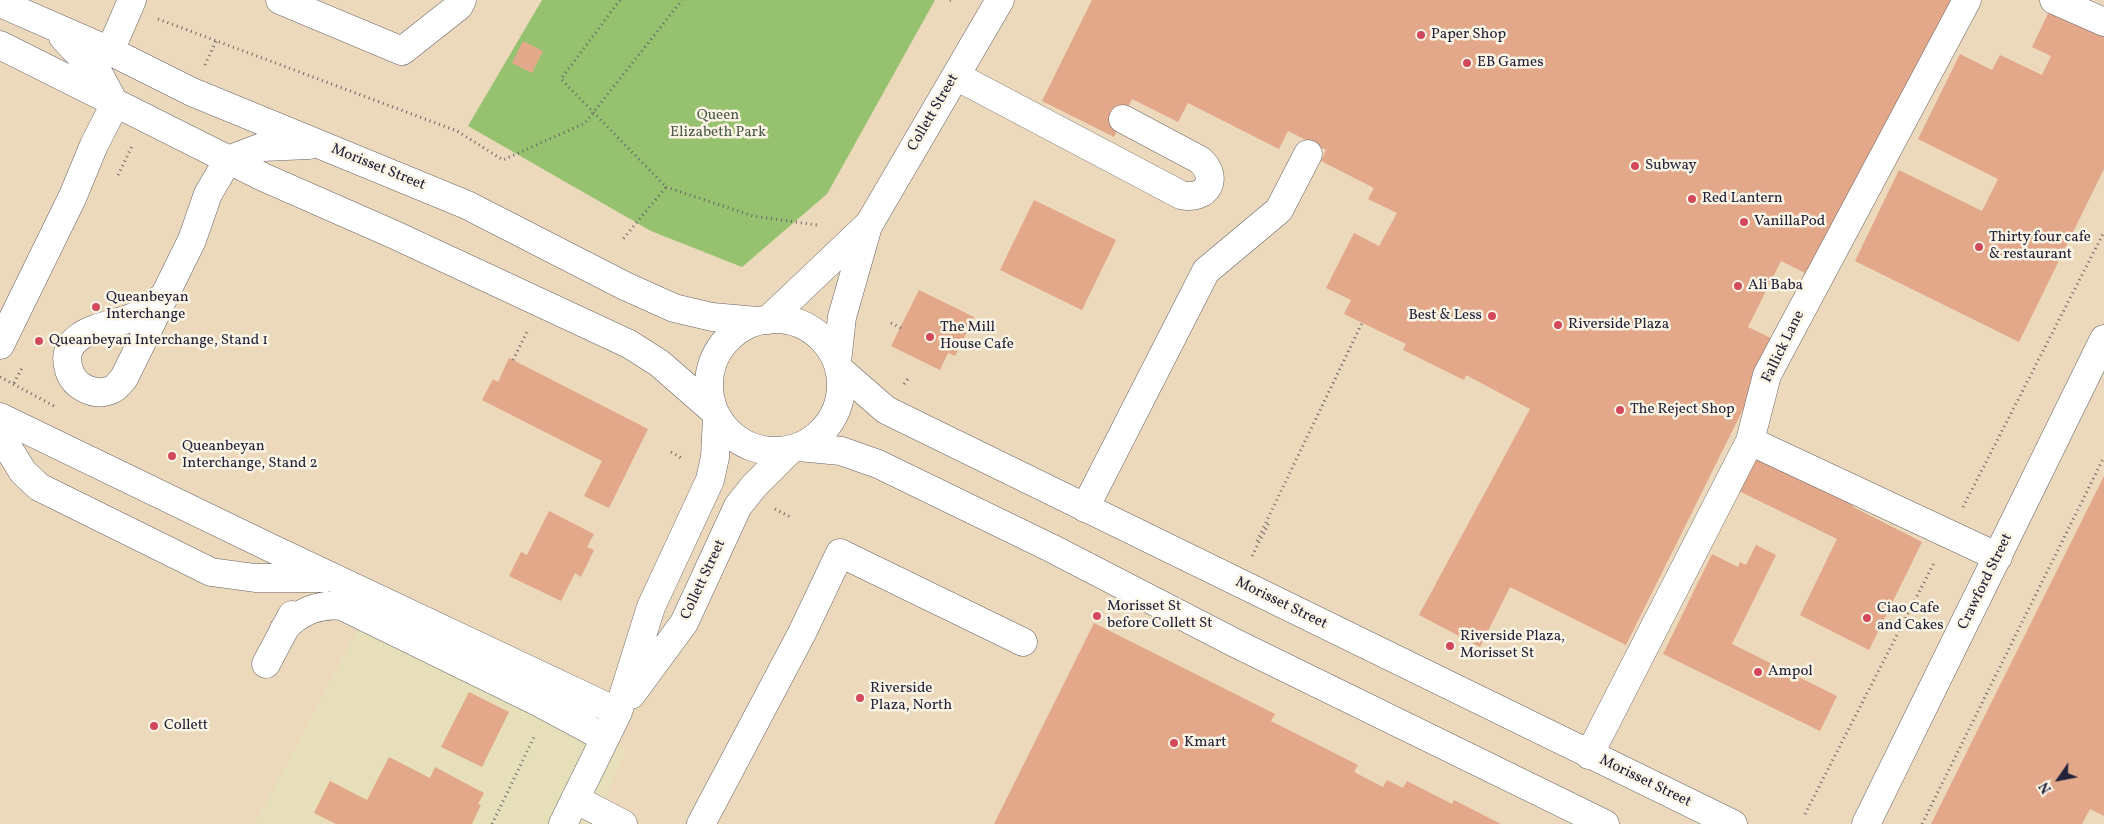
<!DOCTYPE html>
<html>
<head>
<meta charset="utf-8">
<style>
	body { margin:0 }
	#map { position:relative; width:2104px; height:824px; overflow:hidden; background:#e7dfba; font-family:Vollkorn,serif }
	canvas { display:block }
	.north { position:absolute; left:2034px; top:754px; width:50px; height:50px; -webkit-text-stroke:4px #fcf5e5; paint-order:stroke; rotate:237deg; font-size:14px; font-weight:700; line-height:20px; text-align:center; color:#22223b }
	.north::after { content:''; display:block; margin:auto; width:18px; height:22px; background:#22223b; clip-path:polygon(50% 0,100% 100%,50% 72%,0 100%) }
</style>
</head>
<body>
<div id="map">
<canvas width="2104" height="824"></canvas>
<div class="north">N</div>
</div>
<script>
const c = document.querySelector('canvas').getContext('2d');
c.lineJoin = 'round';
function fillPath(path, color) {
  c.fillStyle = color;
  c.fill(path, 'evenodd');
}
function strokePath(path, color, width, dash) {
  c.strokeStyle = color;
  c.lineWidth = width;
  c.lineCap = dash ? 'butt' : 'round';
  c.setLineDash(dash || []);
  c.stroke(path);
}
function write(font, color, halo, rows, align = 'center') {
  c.font = font + ' Vollkorn,serif';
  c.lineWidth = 5;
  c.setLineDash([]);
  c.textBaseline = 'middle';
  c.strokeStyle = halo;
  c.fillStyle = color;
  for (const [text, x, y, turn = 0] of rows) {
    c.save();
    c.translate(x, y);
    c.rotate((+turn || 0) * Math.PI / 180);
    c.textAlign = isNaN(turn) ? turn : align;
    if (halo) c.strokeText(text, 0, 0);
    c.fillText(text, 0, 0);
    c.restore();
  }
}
fillPath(new Path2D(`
	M 0,0 L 2104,0 L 2104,824 L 593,824 L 627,750 L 359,627 L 255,824 L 0,824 Z`), '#ecd8ba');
fillPath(new Path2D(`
	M 542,0 L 935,0 L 827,194 L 742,267 L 651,231 L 468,126 Z`), '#96c26f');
fillPath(new Path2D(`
	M 1092,0 L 1954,0 L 1815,278 L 1781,261 L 1748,327 L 1777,341 L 1626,645 L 1510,587 L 1480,647 L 1419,615 L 1530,409 L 1466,375 L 1464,380 L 1403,350 L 1406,344 L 1344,314 L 1351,300 L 1326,288 L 1354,233 L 1379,246 L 1397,213 L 1368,199 L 1374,188 L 1321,161 L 1326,150 L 1288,131 L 1279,149 L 1188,103 L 1178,122 L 1132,99 L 1114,137 L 1042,101 Z
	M 2053,3 L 2104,28 L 2104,169 L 2019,342 L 1855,261 L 1899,170 L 1982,211 L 1998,179 L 1918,139 L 1960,54 L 1992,70 L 2000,55 L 2042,75 L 2051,56 L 2032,47 Z
	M 523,41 L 543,51 L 532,73 L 512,63 Z
	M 1034,200 L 1116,240 L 1082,310 L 1000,270 Z
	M 919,290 L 974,317 L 955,356 L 948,353 L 940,370 L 891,346 Z
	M 509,358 L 648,429 L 609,508 L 584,496 L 602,461 L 482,400 L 493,379 L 498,382 Z
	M 1760,450 L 1858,499 L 1853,507 L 1922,542 L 1869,650 L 1800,615 L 1837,539 L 1739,491 Z
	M 2104,476 L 2104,816 L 2090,809 L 2082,824 L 1931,824 Z
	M 549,511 L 594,534 L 587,547 L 594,550 L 581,577 L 575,573 L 561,601 L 509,576 L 521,552 L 527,555 Z
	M 1756,545 L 1776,555 L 1732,644 L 1837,696 L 1820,731 L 1663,654 L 1712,554 L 1738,567 L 1740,562 L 1746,565 Z
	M 1094,623 L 1275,714 L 1271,721 L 1358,765 L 1354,772 L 1383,787 L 1387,780 L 1403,788 L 1407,781 L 1452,804 L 1454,800 L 1501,824 L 994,824 Z
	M 469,692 L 509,712 L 482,767 L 441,747 Z
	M 389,757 L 430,778 L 435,767 L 484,793 L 478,804 L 481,805 L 472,824 L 336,824 L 314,813 L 330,781 L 367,800 Z`), '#e3a789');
const minor = new Path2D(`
	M 280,0 L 402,51 L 459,6 L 462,0
	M 2054,0 L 2104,22
	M 0,3 L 110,51 L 192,92 L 467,205 L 625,286 L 674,308 L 712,317 L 757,321
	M 0,45 L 263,177 L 395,235 L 629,344 L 659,363 L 714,411
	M 110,51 L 132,0
	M 956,76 L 1181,195 C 1207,201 1220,178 1200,160 L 1123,119
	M 164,296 C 153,305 144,313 131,318 C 107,327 57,331 69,370 C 74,387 96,398 113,389 C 117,387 121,381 124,378 L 192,240 L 208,194 L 228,160 L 262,147 L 309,145
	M709 385a66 66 0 1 1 132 0a66 66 0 1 1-132 0Z
	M 768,320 L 867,226
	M 0,345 L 73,196 L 94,145 L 115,104 L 100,76 L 63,37
	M 837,362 L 842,317 L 868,226 L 1000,0
	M 839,369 L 886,410 L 1733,824
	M 0,417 L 273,549 L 618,712
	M 0,435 L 23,472 L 39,487 L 211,572 L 255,578 L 325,578
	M 1750,441 L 1998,557
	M 799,447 L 841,451 L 878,464 L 1051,548 L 1235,643 L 1605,824
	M 1085,508 L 1206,271 L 1279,210 L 1308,154
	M 284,629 C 298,612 320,603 342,606 L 538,702 L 605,738
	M 266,664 L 292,615
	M 631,695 L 684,623 L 738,506 L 754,486 L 790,450
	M 1589,755 L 1750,441 L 1767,375 L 1967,0
	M 575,799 L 623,824
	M 563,824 L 618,712 L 651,607 L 710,480 L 715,457 L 717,418
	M 701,824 L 802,633 L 840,553 L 1023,642`);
const major = new Path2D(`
	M 1866,824 L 2104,339`);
strokePath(minor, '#676467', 29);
strokePath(major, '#676467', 29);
strokePath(new Path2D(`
	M 620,0 L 561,79 L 666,187 L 623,239
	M 950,0 L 952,1
	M 158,19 L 457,131 L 503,160 L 585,123 L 682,0
	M 205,65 L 216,41
	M 118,175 L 133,144
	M 666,187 L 753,216 L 817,225
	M 891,323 L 901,328
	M 513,360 L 527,332
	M 0,377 L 54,406
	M 14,383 L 22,368
	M 904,384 L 910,376
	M 671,452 L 683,459
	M 1963,507 L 2104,232
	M 775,509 L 792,518
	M 1257,541 L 1362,323
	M 1252,556 L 1269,523
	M 1805,814 L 1935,561
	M 492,824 L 535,735
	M 1922,824 L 2104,457`), '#676467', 3, [1, 4]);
strokePath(minor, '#fff', 28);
strokePath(major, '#fff', 28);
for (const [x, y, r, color] of [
	[1421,35,5,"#d1495b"],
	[1467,63,5,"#d1495b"],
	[1635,166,5,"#d1495b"],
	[1692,199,5,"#d1495b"],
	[1744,222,5,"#d1495b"],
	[1979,247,5,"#d1495b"],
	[1738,286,5,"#d1495b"],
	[96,307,5,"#d1495b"],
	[1492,316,5,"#d1495b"],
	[1558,325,5,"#d1495b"],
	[930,337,5,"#d1495b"],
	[39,341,5,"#d1495b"],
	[1620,410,5,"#d1495b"],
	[172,456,5,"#d1495b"],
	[1097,616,5,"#d1495b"],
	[1867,618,5,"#d1495b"],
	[1450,646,5,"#d1495b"],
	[1758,672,5,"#d1495b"],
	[860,698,5,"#d1495b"],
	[154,726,5,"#d1495b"],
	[1174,743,5,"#d1495b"]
]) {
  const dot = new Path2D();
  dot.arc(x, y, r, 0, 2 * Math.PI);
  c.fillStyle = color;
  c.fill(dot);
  strokePath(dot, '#fcf5e5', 2);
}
write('15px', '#22223b', '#fcf5e5', [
	["Paper Shop",1431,35],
	["EB Games",1477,63],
	["Subway",1645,166],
	["Red Lantern",1702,199],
	["VanillaPod",1754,222],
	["Thirty four cafe",1989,238],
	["& restaurant",1989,255],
	["Ali Baba",1748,286],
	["Queanbeyan",106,298],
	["Interchange",106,315],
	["Best & Less",1482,316,"right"],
	["Riverside Plaza",1568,325],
	["The Mill",940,328],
	["House Cafe",940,345],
	["Queanbeyan Interchange, Stand 1",49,341],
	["The Reject Shop",1630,410],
	["Queanbeyan",182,447],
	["Interchange, Stand 2",182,464],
	["Morisset St",1107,607],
	["before Collett St",1107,624],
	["Ciao Cafe",1877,609],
	["and Cakes",1877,626],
	["Riverside Plaza,",1460,637],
	["Morisset St",1460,654],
	["Ampol",1768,672],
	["Riverside",870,689],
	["Plaza, North",870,706],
	["Collett",164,726],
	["Kmart",1184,743]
], 'left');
write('15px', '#22223b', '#fcf5e5', [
	["Collett Street",934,113,-60],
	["Morisset Street",378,168,22],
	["Fallick Lane",1784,347,-64],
	["Collett Street",704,580,-65],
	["Crawford Street",1986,582,-64],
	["Morisset Street",1281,604,26],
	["Morisset Street",1645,782,26]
]);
write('15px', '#4b5a4d', '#fcf5e5', [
	["Queen",718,116],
	["Elizabeth Park",718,133]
]);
</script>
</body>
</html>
